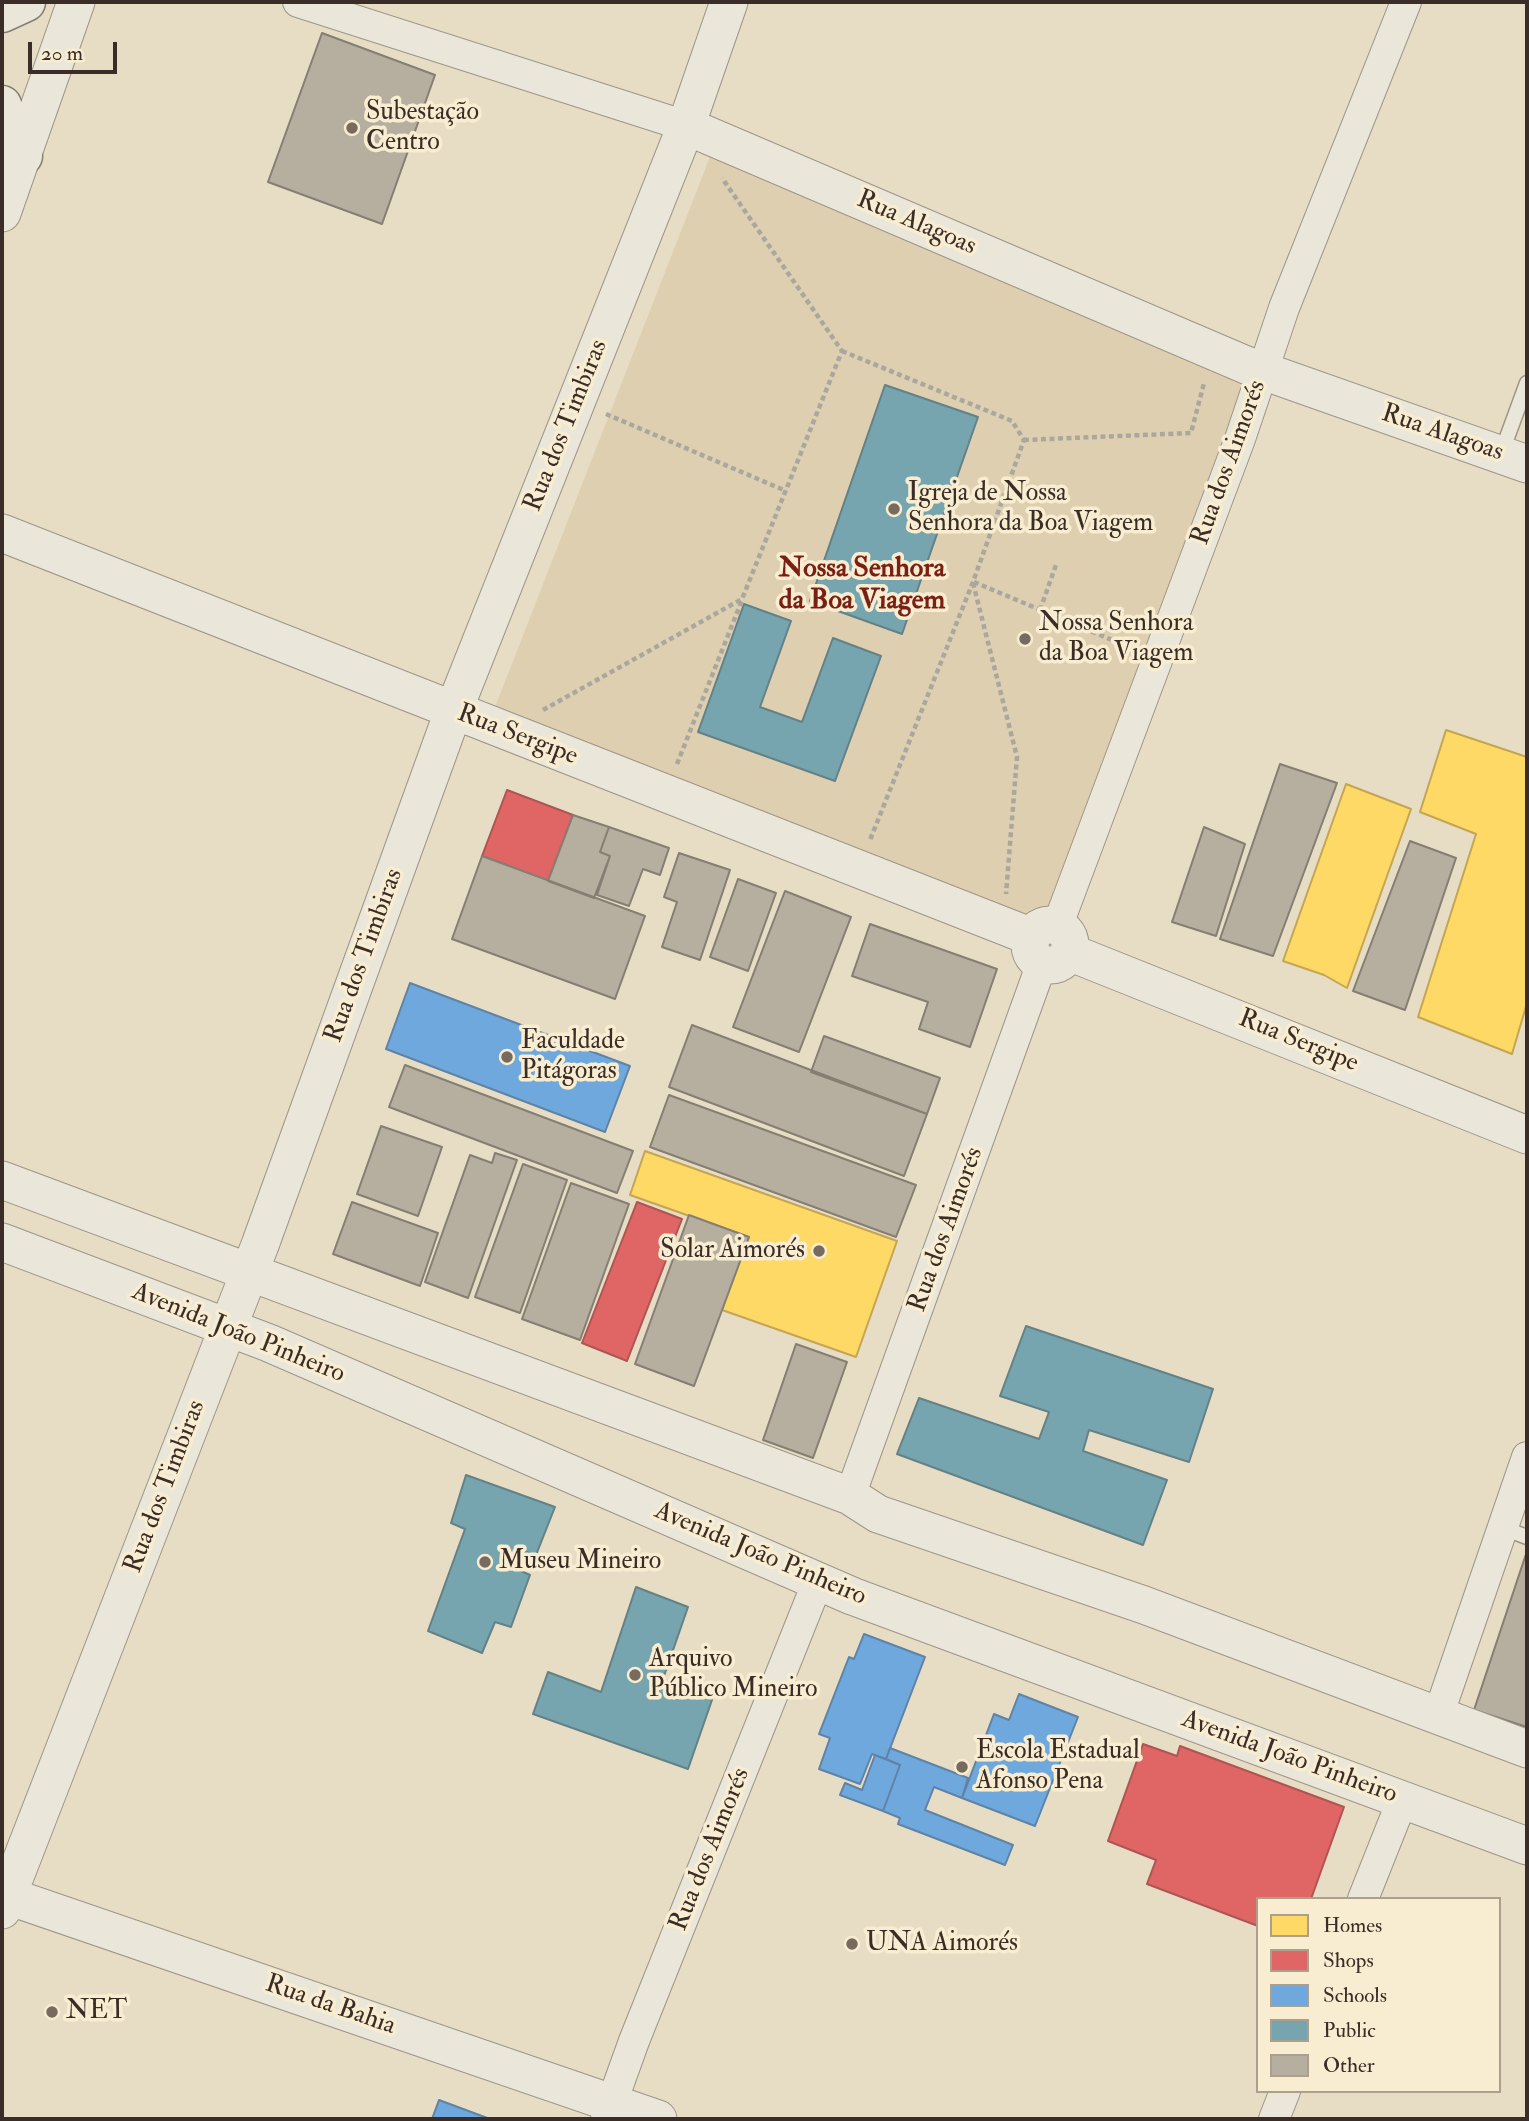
<!DOCTYPE html>
<html>
<head>
<meta charset="utf-8">
<style>
	body { margin:0 }
	#map { position:relative; width:1529px; height:2121px; overflow:hidden; background:#e7ddc5; font-family:"IM FELL Double Pica",serif }
	canvas { display:block }
	.frame { position:absolute; inset:0; border:4px solid #3a2d28; pointer-events:none }
	.legend { position:absolute; left:1256px; top:1897px; width:245px; height:196px; box-sizing:border-box; background:#f8edd0; border:2px solid #aca08d; margin:0; padding:9px 12px; list-style:none; font-size:21px; color:#3a2d28 }
	.legend li { display:flex; align-items:center; gap:14px; height:35px }
	.legend b { width:35px; border:2px solid #aca08d }
	.scale { position:absolute; left:28px; top:42px; width:89px; height:32px; box-sizing:border-box; border:4px solid #3a2d28; border-top:0; padding-left:9px; font-size:21px; line-height:24px; white-space:nowrap; color:#3a2d28; -webkit-text-stroke:5px #f8edd0; paint-order:stroke }
</style>
</head>
<body>
<div id="map">
<canvas width="1529" height="2121"></canvas>
<div class="frame"></div>
<ul class="legend">
<li><b style="height:19px;background:#ffd966"></b>Homes</li>
<li><b style="height:19px;background:#e06666"></b>Shops</li>
<li><b style="height:19px;background:#6fa8dc"></b>Schools</li>
<li><b style="height:19px;background:#76a5af"></b>Public</li>
<li><b style="height:19px;background:#b6ae9e"></b>Other</li>
</ul>
<div class="scale">20 m</div>
</div>
<script>
const c = document.querySelector('canvas').getContext('2d');
c.lineJoin = 'round';
function fillPath(path, color) {
  c.fillStyle = color;
  c.fill(path, 'evenodd');
}
function strokePath(path, color, width, dash) {
  c.strokeStyle = color;
  c.lineWidth = width;
  c.lineCap = dash ? 'butt' : 'round';
  c.setLineDash(dash || []);
  c.stroke(path);
}
function write(font, color, halo, rows, align = 'center') {
  c.font = font + ' "IM FELL Double Pica",serif';
  c.lineWidth = 7;
  c.setLineDash([]);
  c.textBaseline = 'middle';
  c.strokeStyle = halo;
  c.fillStyle = color;
  for (const [text, x, y, turn = 0] of rows) {
    c.save();
    c.translate(x, y);
    c.rotate((+turn || 0) * Math.PI / 180);
    c.textAlign = isNaN(turn) ? turn : align;
    if (halo) c.strokeText(text, 0, 0);
    c.fillText(text, 0, 0);
    c.restore();
  }
}
fillPath(new Path2D(`
	M 717,139 L 1246,355 L 1247,398 L 1046,925 L 488,725 Z`), '#ddcfb0');
const homes = new Path2D(`
	M 1446,730 L 1527,757 L 1527,1003 L 1512,1054 L 1418,1017 L 1476,834 L 1420,812 Z
	M 1346,784 L 1411,809 L 1347,988 L 1324,975 L 1283,961 Z
	M 645,1151 L 897,1241 L 856,1357 L 722,1310 L 749,1237 L 630,1195 Z`);
fillPath(homes, '#ffd966');
strokePath(homes, '#c4a553', 2);
const shops = new Path2D(`
	M 507,790 L 573,815 L 548,881 L 482,856 Z
	M 637,1202 L 682,1219 L 627,1361 L 582,1343 Z
	M 1143,1744 L 1177,1756 L 1180,1746 L 1344,1807 L 1311,1899 L 1258,1899 L 1258,1926 L 1147,1884 L 1156,1860 L 1108,1841 Z`);
fillPath(shops, '#e06666');
strokePath(shops, '#ae5553', 2);
const schools = new Path2D(`
	M 410,983 L 630,1066 L 605,1132 L 386,1049 Z
	M 864,1634 L 925,1657 L 886,1759 L 872,1754 L 860,1784 L 819,1769 L 830,1738 L 819,1734 L 849,1657 L 854,1659 Z
	M 1019,1694 L 1078,1717 L 1035,1826 L 962,1798 L 994,1714 L 1009,1720 Z
	M 890,1748 L 968,1778 L 962,1798 L 934,1787 L 925,1810 L 1013,1845 L 1005,1865 L 898,1824 L 900,1818 L 883,1811 L 900,1765 L 886,1759 Z
	M 875,1755 L 900,1765 L 883,1811 L 840,1795 L 845,1783 L 862,1790 Z
	M 439,2100 L 490,2119 L 432,2119 Z`);
fillPath(schools, '#6fa8dc');
strokePath(schools, '#5f83a6', 2);
const public = new Path2D(`
	M 885,385 L 978,417 L 902,634 L 810,601 Z
	M 744,604 L 791,621 L 760,707 L 802,722 L 833,638 L 881,656 L 835,781 L 698,732 Z
	M 1026,1326 L 1213,1389 L 1189,1462 L 1089,1430 L 1083,1451 L 1167,1480 L 1143,1545 L 897,1454 L 919,1398 L 1039,1439 L 1049,1412 L 1000,1396 Z
	M 466,1475 L 555,1507 L 536,1555 L 519,1550 L 514,1568 L 530,1575 L 511,1627 L 495,1622 L 482,1653 L 428,1631 L 465,1529 L 451,1523 Z
	M 636,1587 L 688,1607 L 663,1679 L 712,1700 L 688,1769 L 533,1714 L 548,1672 L 601,1692 Z`);
fillPath(public, '#76a5af');
strokePath(public, '#648186', 2);
const building = new Path2D(`
	M 322,33 L 435,75 L 382,224 L 268,182 Z
	M 1280,764 L 1337,783 L 1273,956 L 1220,939 Z
	M 573,815 L 609,827 L 600,852 L 610,856 L 594,898 L 548,881 Z
	M 609,827 L 669,848 L 660,875 L 643,869 L 629,906 L 597,895 L 610,856 L 600,852 Z
	M 1204,827 L 1245,844 L 1216,936 L 1172,922 Z
	M 1410,841 L 1456,858 L 1405,1010 L 1353,991 Z
	M 679,853 L 730,870 L 700,960 L 662,947 L 677,902 L 664,897 Z
	M 482,856 L 645,916 L 615,999 L 452,939 Z
	M 738,879 L 776,893 L 748,971 L 710,957 Z
	M 785,891 L 851,917 L 799,1052 L 733,1027 Z
	M 870,924 L 997,969 L 970,1047 L 919,1029 L 928,1002 L 852,976 Z
	M 692,1025 L 927,1114 L 904,1176 L 669,1087 Z
	M 824,1036 L 940,1078 L 927,1114 L 811,1072 Z
	M 405,1065 L 633,1151 L 617,1193 L 389,1107 Z
	M 669,1095 L 916,1185 L 896,1237 L 650,1147 Z
	M 381,1126 L 442,1147 L 418,1216 L 357,1194 Z
	M 495,1153 L 517,1160 L 468,1298 L 425,1282 L 470,1155 L 492,1163 Z
	M 523,1164 L 567,1180 L 520,1313 L 475,1297 Z
	M 571,1183 L 629,1204 L 580,1340 L 522,1319 Z
	M 352,1202 L 438,1233 L 420,1286 L 333,1254 Z
	M 689,1215 L 749,1237 L 694,1386 L 635,1364 Z
	M 796,1344 L 847,1362 L 813,1458 L 763,1440 Z
	M 1527,1551 L 1527,1727 L 1474,1710 Z`);
fillPath(building, '#b6ae9e');
strokePath(building, '#857e72', 2);
const service = new Path2D(`
	M 1501,454 L 1527,383
	M 1503,1528 L 1527,1537`);
const minor = new Path2D(`
	M 298,2 L 686,126
	M 1057,927 L 1240,439 L 1284,308 L 1406,2
	M 850,1496 L 1042,963
	M 1438,1716 L 1527,1457
	M 1363,1899 L 1402,1801
	M 606,2119 L 634,2041 L 818,1581
	M 1274,2119 L 1285,2091`);
const tertiary = new Path2D(`
	M 686,126 L 1246,365 L 1527,464
	M 2,213 L 76,2
	M 2,533 L 1032,937
	M1030 945a20 20 0 1 1 40 0a20 20 0 1 1-40 0Z
	M 1069,952 L 1527,1135
	M 2,1180 L 850,1496 L 878,1514 L 1144,1605 L 1527,1749
	M 2,1242 L 269,1343 L 852,1596 L 1527,1846
	M 2,1894 L 658,2119
	M 2,1910 L 260,1245 L 453,712 L 686,126 L 729,2`);
const secondary = new Path2D(`
	M 2,13 L 26,2
	M 2,105 L 23,156`);
strokePath(service, '#9d9587', 17);
strokePath(minor, '#9d9587', 32);
strokePath(tertiary, '#9d9587', 39);
strokePath(secondary, '#857e72', 41);
strokePath(new Path2D(`
	M 842,351 L 1012,421 L 1024,440 L 973,582 L 870,840
	M 606,414 L 786,491
	M 1024,440 L 1191,433 L 1204,383
	M 974,582 L 1131,648
	M 973,583 L 1017,757 L 1006,894
	M 1040,610 L 1057,562
	M 543,710 L 742,599 L 842,351 L 722,178
	M 677,764 L 742,600`), '#aca79e', 4.5, [5, 3.5]);
strokePath(service, '#eae6d9', 14);
strokePath(minor, '#eae6d9', 30);
strokePath(tertiary, '#eae6d9', 37);
strokePath(secondary, '#eae6d9', 38);
for (const [x, y, r, color] of [
	[352,128,7,"#776b5f"],
	[894,509,7,"#776b5f"],
	[1025,639,7,"#776b5f"],
	[507,1057,7,"#776b5f"],
	[819,1251,7,"#776b5f"],
	[485,1562,7,"#776b5f"],
	[635,1675,7,"#776b5f"],
	[962,1767,7,"#776b5f"],
	[852,1944,7,"#776b5f"],
	[52,2012,7,"#776b5f"]
]) {
  const dot = new Path2D();
  dot.arc(x, y, r, 0, 2 * Math.PI);
  c.fillStyle = color;
  c.fill(dot);
  strokePath(dot, '#f8edd0', 2.5);
}
write('26px', '#3a2d28', '#f8edd0', [
	["Subestação",366,113],
	["Centro",366,143],
	["Igreja de Nossa",908,494],
	["Senhora da Boa Viagem",908,524],
	["Nossa Senhora",1039,624],
	["da Boa Viagem",1039,654],
	["Faculdade",521,1042],
	["Pitágoras",521,1072],
	["Solar Aimorés",805,1251,"right"],
	["Museu Mineiro",499,1562],
	["Arquivo",649,1660],
	["Público Mineiro",649,1690],
	["Escola Estadual",976,1752],
	["Afonso Pena",976,1782],
	["UNA Aimorés",866,1944],
	["NET",66,2012]
], 'left');
write('26px', '#3a2d28', '#f8edd0', [
	["Rua Alagoas",916,224,23],
	["Rua dos Timbiras",567,426,-68],
	["Rua Alagoas",1442,434,19],
	["Rua dos Aimorés",1230,463,-70],
	["Rua Sergipe",517,736,21],
	["Rua dos Timbiras",365,956,-70],
	["Rua Sergipe",1298,1042,22],
	["Rua dos Aimorés",947,1230,-70],
	["Avenida João Pinheiro",238,1334,22],
	["Rua dos Timbiras",166,1487,-69],
	["Avenida João Pinheiro",760,1555,23],
	["Avenida João Pinheiro",1289,1758,20],
	["Rua dos Aimorés",711,1850,-68],
	["Rua da Bahia",330,2006,19]
]);
write('bold 28px', '#7a1f14', '#f8edd0', [
	["Nossa Senhora",862,570],
	["da Boa Viagem",862,602]
]);
</script>
</body>
</html>
